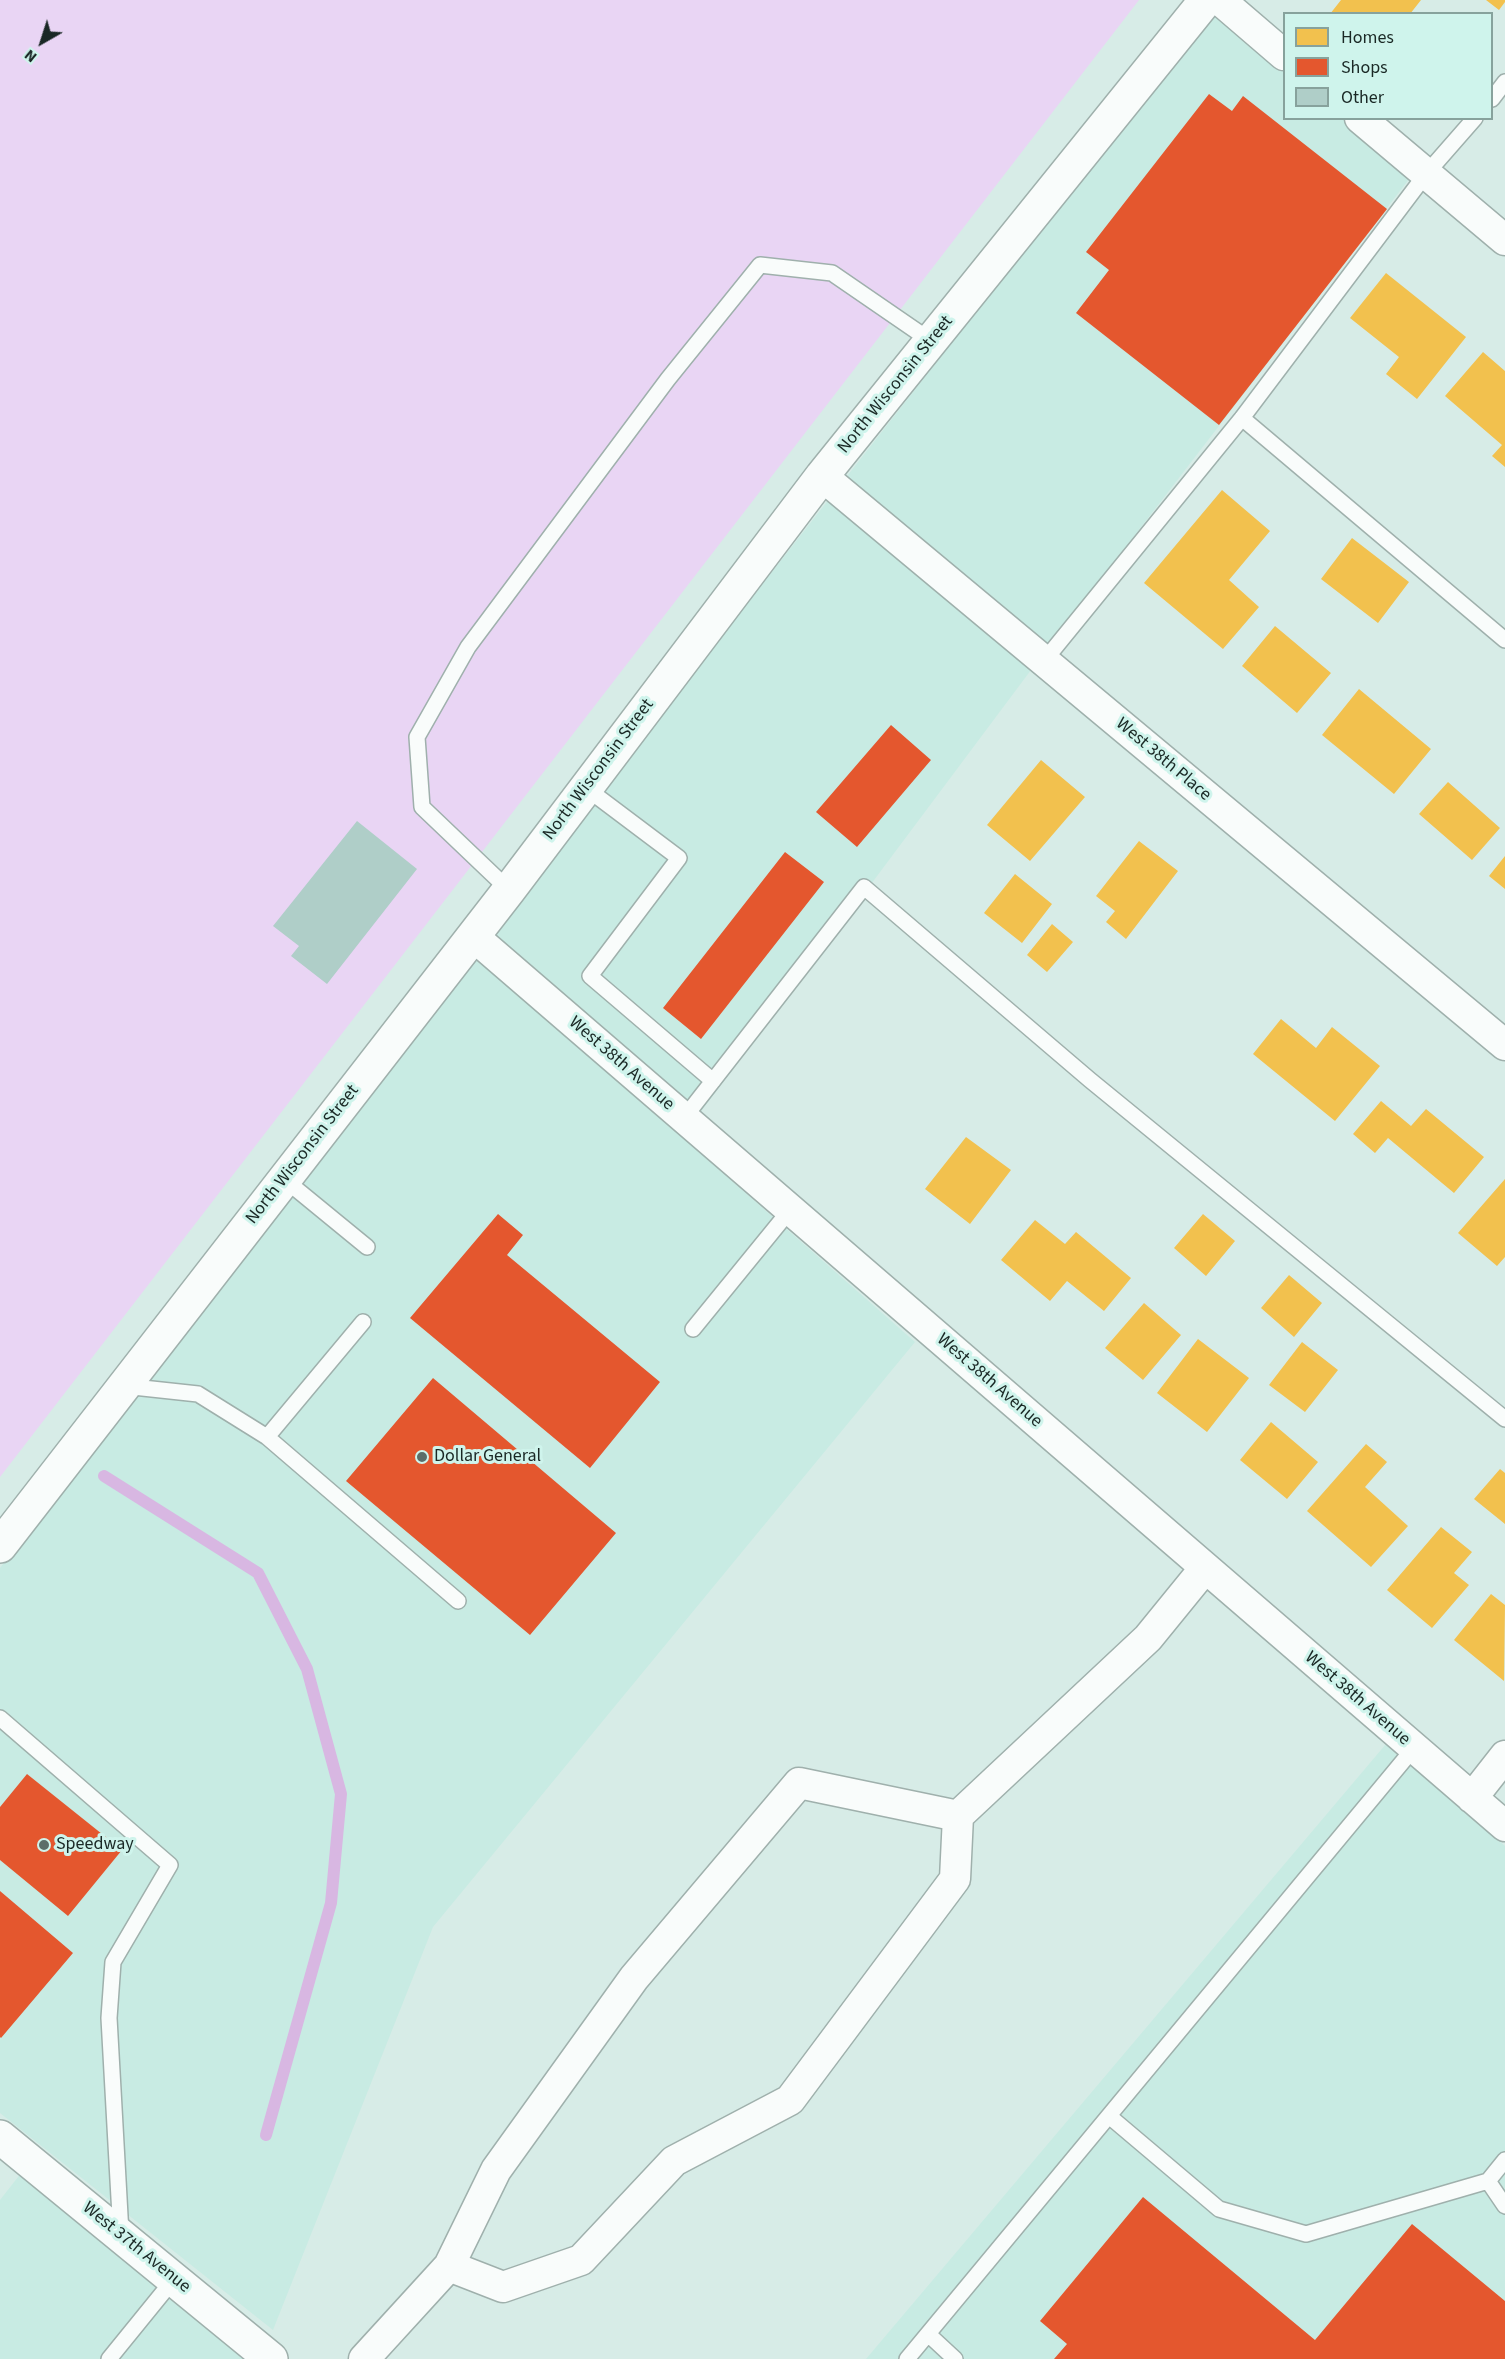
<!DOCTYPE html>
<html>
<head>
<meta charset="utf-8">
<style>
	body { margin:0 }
	#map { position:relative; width:1505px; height:2359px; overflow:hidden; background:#d7ece7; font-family:"Source Sans 3",sans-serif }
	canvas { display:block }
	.legend { position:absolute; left:1283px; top:12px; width:210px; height:108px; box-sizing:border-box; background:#cff4ec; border:2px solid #87a29c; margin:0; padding:8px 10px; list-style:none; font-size:18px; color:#1a2825 }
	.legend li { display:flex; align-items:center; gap:12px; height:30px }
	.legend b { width:30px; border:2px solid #87a29c }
	.north { position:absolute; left:12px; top:12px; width:60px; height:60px; -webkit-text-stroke:4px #cff4ec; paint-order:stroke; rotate:219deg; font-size:16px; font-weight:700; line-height:24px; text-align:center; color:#1a2825 }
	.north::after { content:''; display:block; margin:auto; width:21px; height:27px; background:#1a2825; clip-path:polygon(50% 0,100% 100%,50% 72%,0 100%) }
</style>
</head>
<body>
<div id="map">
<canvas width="1505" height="2359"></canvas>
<ul class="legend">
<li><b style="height:16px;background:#f2c14e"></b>Homes</li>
<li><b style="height:16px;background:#e4572e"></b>Shops</li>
<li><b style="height:16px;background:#afcec8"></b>Other</li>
</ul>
<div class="north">N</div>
</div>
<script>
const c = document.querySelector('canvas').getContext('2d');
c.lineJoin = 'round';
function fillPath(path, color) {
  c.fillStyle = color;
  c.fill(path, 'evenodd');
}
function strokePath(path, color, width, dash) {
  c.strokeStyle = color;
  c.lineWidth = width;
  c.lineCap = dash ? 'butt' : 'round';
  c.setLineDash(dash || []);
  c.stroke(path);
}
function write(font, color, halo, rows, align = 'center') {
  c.font = font + ' "Source Sans 3",sans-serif';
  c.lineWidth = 6;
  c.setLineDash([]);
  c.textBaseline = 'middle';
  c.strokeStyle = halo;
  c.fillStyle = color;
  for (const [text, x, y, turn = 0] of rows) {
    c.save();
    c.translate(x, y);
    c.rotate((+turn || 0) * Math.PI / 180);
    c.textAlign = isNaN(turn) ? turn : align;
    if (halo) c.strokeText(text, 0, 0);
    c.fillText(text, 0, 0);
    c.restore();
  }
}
fillPath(new Path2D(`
	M 1211,12 L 1284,71 L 1284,118 L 1344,119 L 1413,174 L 1031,670 L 682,1137 L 915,1342 L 433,1927 L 273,2330 L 0,2113 L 0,1568 L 470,957 Z
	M 1386,1744 L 1505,1846 L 1505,2359 L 866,2359 Z
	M 22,2172 L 253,2359 L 0,2359 L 0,2200 Z`), '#c8ebe3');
fillPath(new Path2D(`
	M 0,0 L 1139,0 L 0,1477 Z`), '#e9d5f4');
fillPath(new Path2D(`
	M 1341,0 L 1421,0 L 1410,14 L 1330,14 Z
	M 1486,0 L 1505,0 L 1505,2 L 1499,10 Z
	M 1386,273 L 1466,337 L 1417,399 L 1386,374 L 1399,357 L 1350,318 Z
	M 1483,352 L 1505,371 L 1505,467 L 1492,456 L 1502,445 L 1445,396 Z
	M 1222,490 L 1270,531 L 1229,580 L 1259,607 L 1223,649 L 1144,583 Z
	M 1352,538 L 1409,582 L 1378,623 L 1321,579 Z
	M 1275,626 L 1331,673 L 1297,713 L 1242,666 Z
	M 1359,689 L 1431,749 L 1394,794 L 1322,735 Z
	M 1041,760 L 1085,797 L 1030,861 L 987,825 Z
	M 1448,782 L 1500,828 L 1472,860 L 1419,814 Z
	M 1139,841 L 1178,871 L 1126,939 L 1106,922 L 1115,911 L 1096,896 Z
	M 1505,856 L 1505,889 L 1489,876 Z
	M 1015,874 L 1052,904 L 1022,943 L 984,913 Z
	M 1052,924 L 1073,942 L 1047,972 L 1027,955 Z
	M 1281,1019 L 1316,1048 L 1332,1027 L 1380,1066 L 1335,1121 L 1253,1054 Z
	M 1381,1101 L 1411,1126 L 1426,1109 L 1484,1157 L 1454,1193 L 1388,1138 L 1375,1153 L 1353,1134 Z
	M 966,1137 L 1011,1170 L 970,1224 L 925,1189 Z
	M 1505,1179 L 1505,1257 L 1497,1266 L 1458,1233 Z
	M 1203,1214 L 1235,1241 L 1206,1276 L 1174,1248 Z
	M 1035,1220 L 1065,1244 L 1076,1232 L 1131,1278 L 1104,1311 L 1067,1281 L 1050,1301 L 1001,1260 Z
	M 1289,1275 L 1322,1303 L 1294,1337 L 1261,1308 Z
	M 1144,1303 L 1181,1335 L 1143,1380 L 1105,1348 Z
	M 1198,1339 L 1249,1378 L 1207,1432 L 1157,1393 Z
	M 1302,1342 L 1338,1370 L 1305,1412 L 1269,1385 Z
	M 1271,1422 L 1318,1462 L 1287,1499 L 1240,1460 Z
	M 1366,1444 L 1387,1462 L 1365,1487 L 1408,1526 L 1371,1567 L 1307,1511 Z
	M 1500,1469 L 1505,1473 L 1505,1524 L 1474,1499 Z
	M 1441,1527 L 1472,1552 L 1454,1573 L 1469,1585 L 1432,1628 L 1387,1590 Z
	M 1491,1594 L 1505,1605 L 1504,1681 L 1454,1640 Z`), '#f2c14e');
fillPath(new Path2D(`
	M 1209,94 L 1232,111 L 1243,96 L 1387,209 L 1219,425 L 1076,313 L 1109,270 L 1086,252 Z
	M 891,725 L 931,760 L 857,847 L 816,812 Z
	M 785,852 L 824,882 L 701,1039 L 663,1008 Z
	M 498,1214 L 523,1235 L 507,1255 L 660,1382 L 590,1468 L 410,1318 Z
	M 433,1378 L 616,1533 L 530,1635 L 346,1481 Z
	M 27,1774 L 122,1850 L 68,1916 L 0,1860 L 0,1807 Z
	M 0,1891 L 73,1953 L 1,2038 L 0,2037 Z
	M 1143,2197 L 1315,2340 L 1412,2224 L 1505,2301 L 1505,2359 L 1054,2359 L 1067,2344 L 1040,2321 Z`), '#e4572e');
strokePath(new Path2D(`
	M 104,1476 L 258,1573 L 307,1669 L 341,1794 L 331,1903 L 266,2135`), '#d8b7e2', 12);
fillPath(new Path2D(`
	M 357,821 L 417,869 L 327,984 L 291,956 L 299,946 L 273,926 Z`), '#afcec8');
const service = new Path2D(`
	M 1492,99 L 1505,82
	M 1242,418 L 1505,640
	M 1044,661 L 1242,418 L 1426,174 L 1475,118
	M 586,788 L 679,858 L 590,976 L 713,1081
	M 509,890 L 422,807 L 417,737 L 468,647 L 668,379 L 760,265 L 832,273 L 931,341
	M 684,1118 L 864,887 L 1090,1080 L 1505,1419
	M 284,1179 L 367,1247
	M 693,1329 L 790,1210
	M 124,1386 L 198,1394 L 267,1437 L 363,1322
	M 267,1437 L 458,1601
	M 0,1718 L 170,1865 L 113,1962 L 109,2018 L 121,2234
	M 1109,2116 L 1219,2209 L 1306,2234 L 1488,2181 L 1505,2160
	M 1488,2181 L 1505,2206
	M 928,2334 L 955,2359
	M 109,2359 L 174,2279
	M 907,2359 L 1414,1748`);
const minor = new Path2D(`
	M 1220,0 L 1284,55
	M 1360,118 L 1505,240
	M 822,476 L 1505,1045
	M 473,936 L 1505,1826
	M 1472,1798 L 1505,1756
	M 449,2266 L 503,2287 L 581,2260 L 674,2161 L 790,2100 L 955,1879 L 958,1816
	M 364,2359 L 449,2266 L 496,2170 L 634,1978 L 799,1783 L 958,1816 L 1148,1638 L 1205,1568`);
const tertiary = new Path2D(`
	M 0,1546 L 509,890 L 822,476 L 1206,0`);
const primary = new Path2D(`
	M 0,2137 L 271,2359`);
strokePath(service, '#9fb0ac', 18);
strokePath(minor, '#9fb0ac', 33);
strokePath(tertiary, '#9fb0ac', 36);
strokePath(primary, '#9fb0ac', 36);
strokePath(service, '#f9fcfb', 15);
strokePath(minor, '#f9fcfb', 30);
strokePath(tertiary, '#f9fcfb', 33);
strokePath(primary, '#f9fcfb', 33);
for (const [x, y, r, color] of [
	[422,1457,6,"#5c6d69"],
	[44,1845,6,"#5c6d69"]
]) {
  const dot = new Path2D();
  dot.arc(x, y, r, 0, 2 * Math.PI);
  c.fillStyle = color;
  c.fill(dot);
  strokePath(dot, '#cff4ec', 2);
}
write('18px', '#1a2825', '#cff4ec', [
	["North Wisconsin Street",896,385,-51],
	["West 38th Place",1163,760,40],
	["North Wisconsin Street",599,770,-53],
	["West 38th Avenue",621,1064,41],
	["North Wisconsin Street",303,1155,-52],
	["West 38th Avenue",989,1381,41],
	["West 38th Avenue",1357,1699,41],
	["West 37th Avenue",136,2248,39]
]);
write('18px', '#1a2825', '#cff4ec', [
	["Dollar General",434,1457],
	["Speedway",56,1845]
], 'left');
</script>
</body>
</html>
